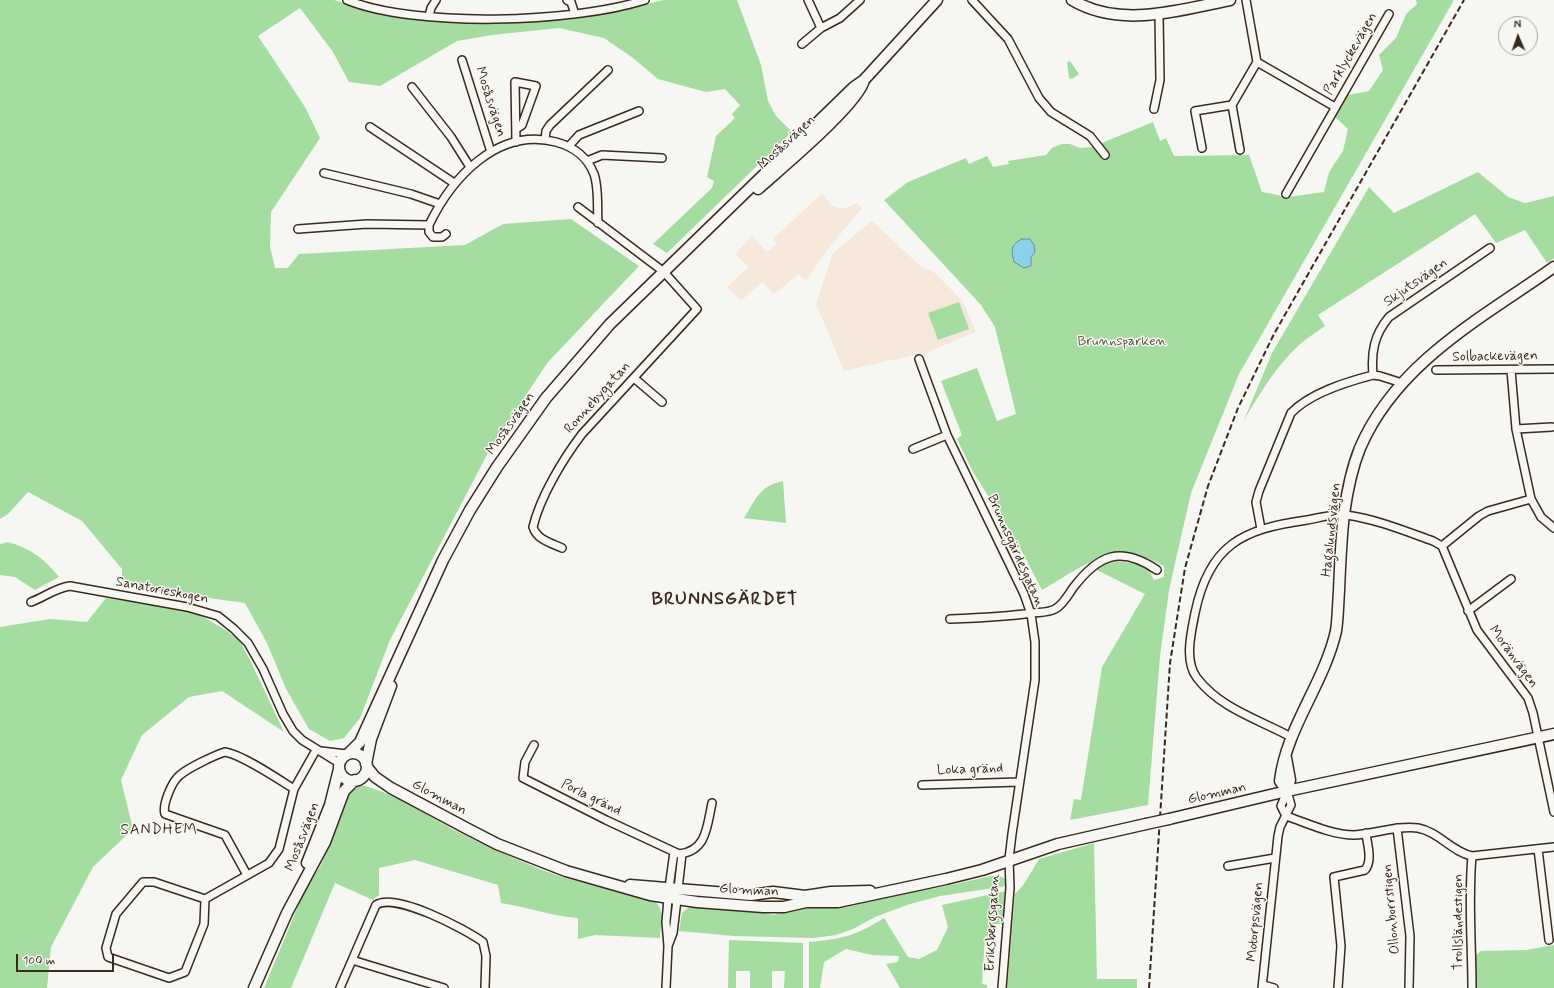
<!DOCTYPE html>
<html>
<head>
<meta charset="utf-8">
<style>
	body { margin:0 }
	#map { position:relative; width:1554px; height:988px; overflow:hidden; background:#f6f6f2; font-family:Mynerve,sans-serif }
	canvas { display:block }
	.north { position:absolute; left:1498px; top:16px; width:40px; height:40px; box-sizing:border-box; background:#f6f6f2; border:1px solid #aba49d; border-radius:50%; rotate:358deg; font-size:11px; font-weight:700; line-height:16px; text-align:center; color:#3b2a1e }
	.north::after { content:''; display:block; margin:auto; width:14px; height:18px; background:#3b2a1e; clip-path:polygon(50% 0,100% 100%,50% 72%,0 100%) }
	.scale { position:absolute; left:16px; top:954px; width:98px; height:18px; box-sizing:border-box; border:2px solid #3b2a1e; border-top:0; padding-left:5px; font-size:12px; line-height:14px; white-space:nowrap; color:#3b2a1e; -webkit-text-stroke:3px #f6f6f2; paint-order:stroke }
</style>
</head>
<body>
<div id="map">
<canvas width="1554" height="988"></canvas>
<div class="north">N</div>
<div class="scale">100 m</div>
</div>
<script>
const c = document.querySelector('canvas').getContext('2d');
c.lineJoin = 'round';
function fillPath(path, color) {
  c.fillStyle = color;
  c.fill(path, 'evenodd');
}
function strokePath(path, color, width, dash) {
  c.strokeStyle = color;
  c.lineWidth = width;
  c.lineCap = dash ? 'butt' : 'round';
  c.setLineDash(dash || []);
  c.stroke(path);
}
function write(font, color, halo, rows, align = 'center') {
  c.font = font + ' Mynerve,sans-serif';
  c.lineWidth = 3;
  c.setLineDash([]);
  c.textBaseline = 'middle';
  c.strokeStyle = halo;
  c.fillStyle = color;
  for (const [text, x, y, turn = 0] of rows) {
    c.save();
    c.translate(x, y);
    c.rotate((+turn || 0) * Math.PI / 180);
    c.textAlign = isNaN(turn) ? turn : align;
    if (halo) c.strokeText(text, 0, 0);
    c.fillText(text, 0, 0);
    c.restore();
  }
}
fillPath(new Path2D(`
	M 822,193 L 832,206 L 839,208 L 846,208 L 856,203 L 862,208 L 828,249 L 806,281 L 799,274 L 774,294 L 762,282 L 741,301 L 727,287 L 749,267 L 736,255 L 737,252 L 752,236 L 767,252 L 777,244 L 773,239 Z
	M 872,221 L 919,265 L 935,273 L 963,302 L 976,332 L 928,352 L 844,371 L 816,304 L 833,253 Z`), '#f5e7da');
fillPath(new Path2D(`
	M 0,0 L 334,0 L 363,9 L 403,18 L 492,24 L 561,19 L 613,12 L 664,0 L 737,0 L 761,65 L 768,101 L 776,116 L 792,132 L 667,253 L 653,244 L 712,188 L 714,181 L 707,177 L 716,136 L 735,118 L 732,114 L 740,105 L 725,89 L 706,92 L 658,79 L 633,58 L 604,38 L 559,28 L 492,35 L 457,41 L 380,86 L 349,82 L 333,52 L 300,8 L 258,36 L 305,107 L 320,138 L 271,212 L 270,247 L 275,268 L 288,268 L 299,254 L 465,245 L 503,224 L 571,219 L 639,266 L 548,362 L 490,449 L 390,640 L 360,718 L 344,738 L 330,741 L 309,729 L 286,689 L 267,643 L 245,603 L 122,586 L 122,569 L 82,521 L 28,492 L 8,514 L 0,519 Z
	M 1416,0 L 1454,0 L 1239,374 L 1191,493 L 1169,590 L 1160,656 L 1148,805 L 1070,820 L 1074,799 L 1081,800 L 1102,667 L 1145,594 L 1095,569 L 1111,561 L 1134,563 L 1148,569 L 1154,580 L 1164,577 L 1164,566 C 1156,562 1147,558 1139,555 C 1103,547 1071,574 1042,590 L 1016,540 L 973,472 L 957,439 L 962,435 L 941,381 L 977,368 L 997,421 L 1016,414 L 995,327 L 981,305 L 884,200 L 908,182 L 966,158 L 969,164 L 987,156 L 993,167 L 1009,164 L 1008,161 L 1046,155 L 1052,148 L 1062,144 L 1070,144 L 1080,148 L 1092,147 L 1153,122 L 1160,141 L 1166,138 L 1174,156 L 1249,155 L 1262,192 L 1288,197 L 1324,192 L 1329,172 L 1343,151 L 1348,129 L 1335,117 L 1348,95 L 1369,91 L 1383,70 L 1379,55 L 1396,38 L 1406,14 L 1417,4 Z
	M 1070,61 L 1079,74 L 1072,79 L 1069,78 L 1067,62 Z
	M 1478,172 L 1508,197 L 1525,203 L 1554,196 L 1554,258 L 1547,263 L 1525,230 L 1496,243 L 1475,214 L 1318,315 L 1325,326 C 1317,332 1308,337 1300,344 C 1276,366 1260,393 1244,420 L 1272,353 L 1369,187 L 1394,213 Z
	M 959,302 L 969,329 L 938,340 L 928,313 Z
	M 783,481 L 786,523 L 744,518 C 756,499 759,486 783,481 Z
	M 8,542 C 30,548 45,559 59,577 L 35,590 L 15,577 L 0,575 L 0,544 Z
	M 106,598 L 195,612 L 224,629 L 239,640 L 250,660 L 284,732 L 222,691 L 189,697 L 142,735 L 121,780 L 133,829 L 93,867 L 51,947 L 47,988 L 0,988 L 0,627 L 50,619 L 87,622 Z
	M 361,785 C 397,794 424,814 456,831 C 479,843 504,854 528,864 C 567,882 612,888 653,900 C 666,909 661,924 660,938 L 595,935 L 578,939 L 578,918 C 552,916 527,907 501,903 L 498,885 L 415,860 L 379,868 L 379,895 L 373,900 L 335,883 L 291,988 L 264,988 L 304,892 L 321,865 L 334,834 L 346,797 L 352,787 Z
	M 1094,843 L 1097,979 L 1137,979 L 1137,988 L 1007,988 L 1015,894 L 1024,884 L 1039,859 Z
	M 991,876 L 1000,876 L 1006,880 L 1007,886 L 940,896 L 910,904 L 875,917 L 853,929 L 836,935 L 814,938 L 734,936 L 679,931 L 682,913 L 689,907 L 705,905 L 751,910 L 774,915 L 800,904 L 834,905 L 937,888 Z
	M 1006,891 L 1003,924 L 993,924 L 991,937 L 985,936 L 982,984 L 987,985 L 987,988 L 900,988 L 886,964 L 898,962 L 899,956 L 872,955 L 846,949 L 824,962 L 820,988 L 809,988 L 809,942 C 843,939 855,936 884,918 L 908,957 L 919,959 L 937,950 L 948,927 L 942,905 Z
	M 729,940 L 803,943 L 803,988 L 784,988 L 785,971 L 772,971 L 772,988 L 750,988 L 750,971 L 736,971 L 736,988 L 728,988 Z
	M 1554,945 L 1554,988 L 1475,988 L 1476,955 L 1481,951 L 1526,950 Z`), '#a5dca0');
const water = new Path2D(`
	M 1022,239 L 1030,239 L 1034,245 L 1035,252 L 1031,257 L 1031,266 L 1024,268 L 1014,262 C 1011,250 1010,245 1022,239 Z`);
fillPath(water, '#8bd1ec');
strokePath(water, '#6b8e9a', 1);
const street = new Path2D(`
	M 347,0 C 416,28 573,23 645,0
	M 567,0 L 571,2 L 575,14
	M 808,0 L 821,28
	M 972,0 L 1008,39 L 1039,98 L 1051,112 L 1090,136 L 1105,155
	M 429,16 L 431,8 L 436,0
	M 802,44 L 821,28 L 840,18 L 860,0
	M 462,60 L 491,152
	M 1257,62 L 1335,107
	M 412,87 L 451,137 L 470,167
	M 1154,109 L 1160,80 L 1159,14
	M 370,127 L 454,183
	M 516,129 L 522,125 L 536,86 L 515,82 L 516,142
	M 545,140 L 546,131 L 550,125 L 608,70
	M 569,146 L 579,135 L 639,111
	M 1202,148 L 1195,111 L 1232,105
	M 1240,150 L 1232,105 L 1257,62 L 1246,0
	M 587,161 L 602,155 L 662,158
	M 324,173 L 411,194 L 440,204
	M 1286,194 L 1389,14
	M 298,229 L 367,224 L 429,225
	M 446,234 L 442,237 L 433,237 L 429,232 L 429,225 C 452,177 498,127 556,142 C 574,147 587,156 594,174 C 599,188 597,208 598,223
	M 919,359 L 947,435 L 1024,594 L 1031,614 L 1035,642 L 1035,680 L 1012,834 L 1009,859 L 1010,888 L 1002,988
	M 1436,370 L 1554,369
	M 1511,370 L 1516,429 L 1531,499 L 1541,517 L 1554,528
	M 1373,375 C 1371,352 1374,335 1389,317 L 1490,248
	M 634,378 L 662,402
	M 1516,429 L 1552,427
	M 913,449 L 947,435
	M 1261,529 L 1256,502 L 1259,491 L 1291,413 C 1310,393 1346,382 1373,375 L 1380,376 L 1402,383
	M 1442,546 L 1479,516 L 1488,511 L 1531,499
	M 562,548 C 551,543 537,540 533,527 C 540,497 563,459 582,434 L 697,309 L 664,272 L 578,207
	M 31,602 C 45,597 55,588 70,586 L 187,607 L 218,616 L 234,629 L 248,643 L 263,669 L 283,714 L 293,731 L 302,740 L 339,763
	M 1468,611 L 1511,579
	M 950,619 C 977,618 1004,617 1032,613 C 1040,612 1048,613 1055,609 C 1063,605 1068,595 1073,588 C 1098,555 1120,545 1157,570
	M 1291,737 C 1258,719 1221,709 1197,678 C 1184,661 1191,633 1195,613 C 1209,545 1242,529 1307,520 C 1319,518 1335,513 1346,515 C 1376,519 1405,531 1433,541 L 1442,546 L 1477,630 L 1528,698 L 1533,713 L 1554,812
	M 534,745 L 525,762 L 523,778 L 606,820 L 679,854 C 707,851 707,826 712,803
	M 321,751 L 346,754
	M 922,785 L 1019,782
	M 1286,816 C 1307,823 1332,835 1354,835 C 1375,834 1397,825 1418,828 C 1439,832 1452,852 1472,856 L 1554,847
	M 1286,816 L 1281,806 L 1287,791
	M 1397,828 L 1410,936 L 1409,988
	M 1538,849 L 1549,940
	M 1228,866 L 1275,858
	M 247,875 L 225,835 L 165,814 C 162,805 172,781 180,775 C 188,768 215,755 225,752 C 243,755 278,779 294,789
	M 669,888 L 674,852
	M 678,889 L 682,854
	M 205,899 L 154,882 L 143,882 L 116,914 L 106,948 L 108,957 L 169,978 L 185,972 L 204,924 L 205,899 L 269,863 L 279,849 L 294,789 L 316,750
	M 668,946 L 673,933 L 677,900
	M 352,960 L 444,988
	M 1263,985 L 1274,988
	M 340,988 L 376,905 C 395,892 465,929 483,942 L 486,956 L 485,988
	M 666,988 L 668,946 L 666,922 L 668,899
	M 1262,988 L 1278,836 L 1280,827 L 1291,805 L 1287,791
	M 1338,988 L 1341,946 L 1334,877 L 1365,870 C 1373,860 1367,844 1366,833
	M 1472,988 C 1472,944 1468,900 1472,856`);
const secondary = new Path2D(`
	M 1072,0 C 1121,29 1178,10 1230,0
	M 758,189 C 779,170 859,104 864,80
	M 349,753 L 360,742 L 443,560 L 470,510 L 497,467 L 546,398 L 610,324 L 854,87 L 864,80 L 937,0
	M339 767a14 14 0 1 1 28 0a14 14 0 1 1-28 0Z
	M 1286,758 L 1290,780 L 1287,791
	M 366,764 L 371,739 L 391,686
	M 367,767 L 375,777 L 391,788 L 466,828 L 497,844 L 566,871 L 650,895 L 697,902 L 763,907 L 784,907 L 806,902 L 838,902 L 946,879 L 982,870 L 1058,844 L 1146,824
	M 1287,791 L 1280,781 C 1286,728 1324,684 1336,631 C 1338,618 1338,604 1339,591 C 1340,566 1341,539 1344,514 C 1347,492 1352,468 1360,448 C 1397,362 1482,318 1554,267
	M 1169,819 L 1287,791 L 1554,734
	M 307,863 L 330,805 L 339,769
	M 630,885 L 751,895 L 773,892 L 805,896 L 831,892 L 870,891
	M 254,988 L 287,913 L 325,842 L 344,791 L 355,780`);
strokePath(street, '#3b2a1e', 10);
strokePath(secondary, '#3b2a1e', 13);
strokePath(street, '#f6f6f2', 7);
strokePath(secondary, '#f6f6f2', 10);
strokePath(new Path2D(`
	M 1149,988 L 1170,663 L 1185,568 L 1208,486 L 1238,408 L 1274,334 L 1464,0`), '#3b2a1e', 2, [6, 3]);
const secondaryBridge = new Path2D(`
	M 1146,824 L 1169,819`);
strokePath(secondaryBridge, '#3b2a1e', 13, []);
strokePath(secondaryBridge, '#f6f6f2', 10);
write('14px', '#3b2a1e', '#f6f6f2', [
	["Parklyckevägen",1351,54,-60],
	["Mosåsvägen",490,102,72],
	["Mosåsvägen",787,143,-43],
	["Skjutsvägen",1416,283,-35],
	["Solbackevägen",1495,357,-1],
	["Ronnebygatan",598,398,-48],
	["Mosåsvägen",511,424,-55],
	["Hagalundsvägen",1332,530,-84],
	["Brunnsgärdesgatan",1015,551,66],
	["Sanatorieskogen",162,591,11],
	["Moränvägen",1513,657,54],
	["Loka gränd",970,770,-2],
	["Glomman",1217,794,-13],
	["Glomman",439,798,28],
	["Porla gränd",591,798,26],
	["Mosåsvägen",303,837,-69],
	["Glomman",749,891,3],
	["Ollonborrstigen",1392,909,-95],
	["Motorpsvägen",1256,922,-85],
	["Trollsländestigen",1459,922,-90],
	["Eriksbergsgatan",993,923,-87]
]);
write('14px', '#56563e', '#f6f6f2', [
	["Brunnsparken",1122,342]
]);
c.letterSpacing = '1px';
write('15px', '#3b2a1e', '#f6f6f2', [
	["SANDHEM",159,831]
]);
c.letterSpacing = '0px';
c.letterSpacing = '1px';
write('bold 18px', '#3b2a1e', '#f6f6f2', [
	["BRUNNSGÄRDET",725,600]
]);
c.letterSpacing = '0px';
</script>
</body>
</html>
